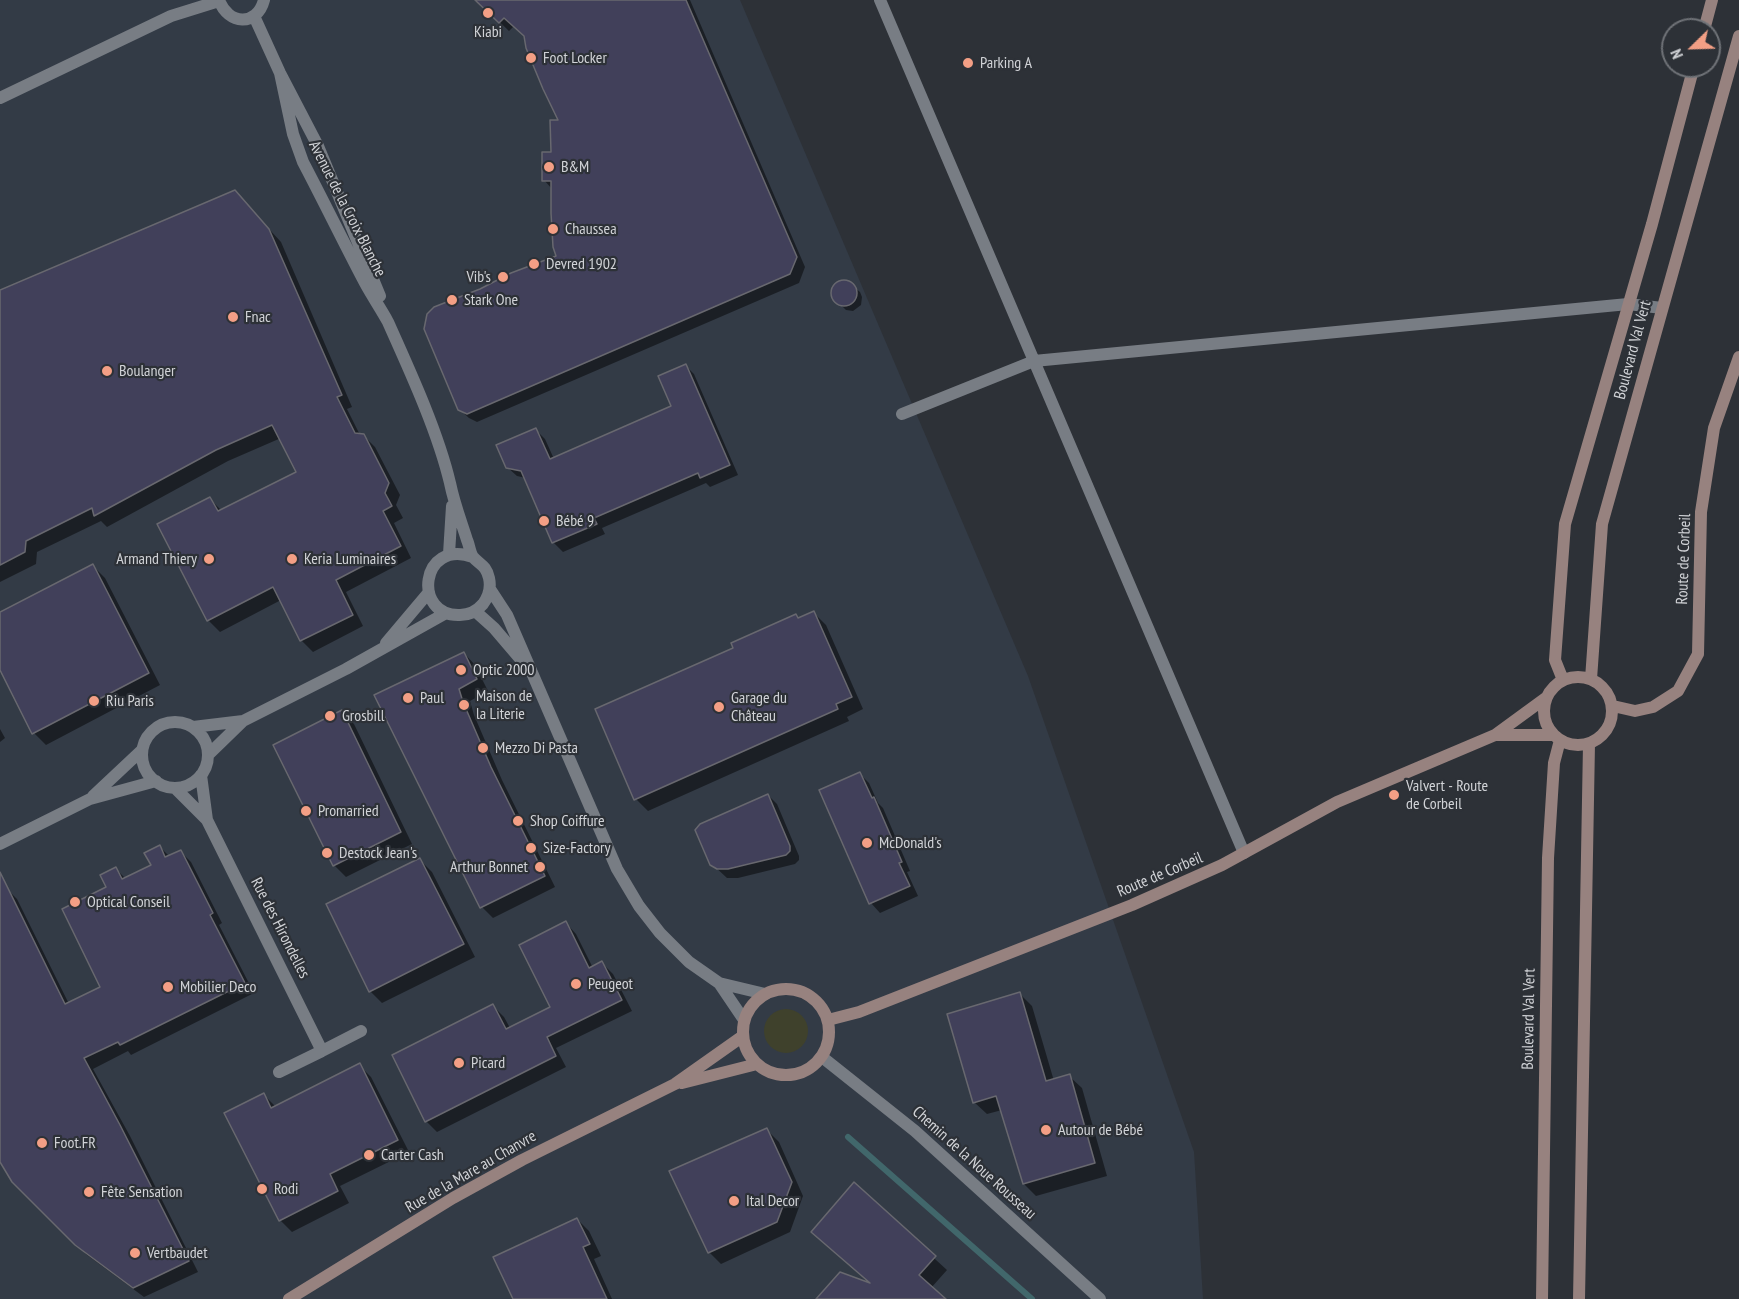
<!DOCTYPE html>
<html>
<head>
<meta charset="utf-8">
<style>
	body { margin:0 }
	#map { position:relative; width:1739px; height:1299px; overflow:hidden; background:#2d3137; font-family:"PT Sans Narrow",sans-serif }
	canvas { display:block }
	.north { position:absolute; left:1661px; top:18px; width:60px; height:60px; box-sizing:border-box; background:#2d3137; border:2px solid #6f7277; border-radius:50%; rotate:247deg; font-size:16px; font-weight:700; line-height:24px; text-align:center; color:#d1d3d7 }
	.north::after { content:''; display:block; margin:auto; width:21px; height:27px; background:#f39f85; clip-path:polygon(50% 0,100% 100%,50% 72%,0 100%) }
</style>
</head>
<body>
<div id="map">
<canvas width="1739" height="1299"></canvas>
<div class="north">N</div>
</div>
<script>
const c = document.querySelector('canvas').getContext('2d');
c.lineJoin = 'round';
function fillPath(path, color) {
  c.fillStyle = color;
  c.fill(path, 'evenodd');
}
function strokePath(path, color, width, dash) {
  c.strokeStyle = color;
  c.lineWidth = width;
  c.lineCap = dash ? 'butt' : 'round';
  c.setLineDash(dash || []);
  c.stroke(path);
}
function write(font, color, halo, rows, align = 'center') {
  c.font = font + ' "PT Sans Narrow",sans-serif';
  c.lineWidth = 4.5;
  c.setLineDash([]);
  c.textBaseline = 'middle';
  c.strokeStyle = halo;
  c.fillStyle = color;
  for (const [text, x, y, turn = 0] of rows) {
    c.save();
    c.translate(x, y);
    c.rotate((+turn || 0) * Math.PI / 180);
    c.textAlign = isNaN(turn) ? turn : align;
    if (halo) c.strokeText(text, 0, 0);
    c.fillText(text, 0, 0);
    c.restore();
  }
}
fillPath(new Path2D(`
	M 0,0 L 740,0 L 1028,676 L 1194,1152 L 1203,1299 L 0,1299 Z`), '#333b46');
fillPath(new Path2D(`
	M764 1031a22 22 0 1 1 44 0a22 22 0 1 1-44 0Z`), '#3f412c');
fillPath(new Path2D(`
	M 483,0 L 690,0 L 805,267 L 799,283 L 477,422 L 469,418 L 459,409 L 558,257 L 552,189 L 544,180 L 561,122 L 526,37 L 514,26 L 509,31 L 480,3 Z
	M 246,204 L 281,242 L 352,407 L 347,409 L 360,435 L 363,435 L 375,447 L 400,495 L 396,505 L 403,518 L 394,523 L 411,558 L 346,592 L 363,626 L 313,652 L 301,640 L 281,600 L 220,632 L 208,620 L 210,499 L 222,511 L 298,472 L 281,438 L 228,461 L 107,527 L 101,521 L 37,552 L 36,564 L 0,582 L 0,292 Z
	M 848,282 L 860,292 L 862,297 L 861,305 L 853,311 L 846,310 L 834,298 L 834,288 L 839,283 Z
	M 685,365 L 694,374 L 738,475 L 710,487 L 706,483 L 602,528 L 605,534 L 563,552 L 554,543 L 526,478 L 517,476 L 507,467 L 536,430 L 545,439 L 554,459 L 673,407 Z
	M 93,566 L 105,578 L 160,685 L 46,745 L 34,733 L 0,667 L 0,613 Z
	M 814,613 L 826,625 L 863,709 L 847,717 L 849,721 L 648,811 L 636,799 L 796,616 L 800,619 Z
	M 464,653 L 475,665 L 488,691 L 470,701 L 474,715 L 502,780 L 555,887 L 493,918 L 482,907 L 376,696 Z
	M 342,712 L 354,724 L 412,844 L 346,877 L 334,865 Z
	M 0,729 L 5,738 L 0,742 Z
	M 860,774 L 869,783 L 878,803 L 883,808 L 910,871 L 907,872 L 918,896 L 880,913 L 871,903 L 821,790 Z
	M 768,795 L 777,804 L 799,856 L 799,860 L 795,864 L 738,878 L 727,878 L 712,864 Z
	M 160,847 L 170,857 L 181,852 L 191,862 L 222,923 L 219,925 L 254,993 L 131,1055 L 128,1051 L 93,1069 L 130,1136 L 198,1272 L 144,1297 L 87,1255 L 13,1181 L 0,1159 L 0,892 L 7,889 L 17,899 L 69,1004 L 102,987 L 108,888 L 116,869 L 126,879 L 153,866 Z
	M 420,860 L 432,872 L 475,957 L 382,1003 L 370,991 Z
	M 566,923 L 576,934 L 593,968 L 602,963 L 613,974 L 632,1011 L 556,1048 L 566,1067 L 437,1132 L 426,1121 L 493,1006 L 504,1017 L 510,1028 L 552,1008 Z
	M 1020,994 L 1032,1006 L 1054,1081 L 1069,1076 L 1082,1088 L 1107,1176 L 1036,1196 L 1024,1184 L 1002,1110 L 987,1114 L 974,1102 Z
	M 359,1065 L 371,1077 L 409,1152 L 340,1186 L 349,1203 L 292,1232 L 280,1220 L 264,1095 L 276,1107 Z
	M 767,1130 L 779,1142 L 803,1196 L 790,1232 L 721,1264 L 709,1252 Z
	M 854,1185 L 947,1270 L 931,1288 L 944,1299 L 818,1299 L 873,1286 Z
	M 577,1219 L 589,1231 L 601,1256 L 594,1259 L 612,1299 L 515,1299 Z`), '#0007');
strokePath(new Path2D(`
	M 848,1137 L 1032,1299`), '#41676b', 6);
const building = new Path2D(`
	M 475,0 L 686,0 L 797,257 L 790,274 L 467,414 L 458,410 L 424,329 L 427,314 L 434,307 L 480,289 L 511,273 L 556,256 L 553,247 L 551,213 L 551,181 L 542,181 L 542,152 L 551,152 L 550,120 L 558,120 L 543,89 L 526,48 L 524,36 L 504,18 L 499,23 Z
	M 235,190 L 269,229 L 342,395 L 337,397 L 355,433 L 364,434 L 389,483 L 385,493 L 392,506 L 383,511 L 401,546 L 336,580 L 353,615 L 300,641 L 273,587 L 207,621 L 157,524 L 210,497 L 218,511 L 296,472 L 272,425 L 216,450 L 94,516 L 92,508 L 26,541 L 25,552 L 0,565 L 0,290 Z
	M831 293a13 13 0 1 1 26 0a13 13 0 1 1-26 0Z
	M 686,364 L 730,465 L 700,478 L 698,473 L 594,518 L 597,524 L 552,543 L 521,471 L 506,468 L 496,445 L 536,428 L 550,459 L 671,406 L 658,376 Z
	M 93,564 L 149,673 L 32,734 L 0,670 L 0,612 Z
	M 814,611 L 852,697 L 836,704 L 838,709 L 634,800 L 595,709 L 733,648 L 731,643 L 796,614 L 798,618 Z
	M 464,652 L 477,679 L 459,689 L 463,702 L 491,767 L 545,876 L 480,908 L 374,695 Z
	M 342,710 L 401,832 L 333,866 L 273,745 Z
	M 860,772 L 872,798 L 874,797 L 902,862 L 899,863 L 910,886 L 869,904 L 819,790 Z
	M 768,794 L 790,846 L 790,851 L 786,855 L 728,869 L 717,869 L 710,865 L 695,830 L 700,824 Z
	M 160,845 L 165,857 L 181,850 L 213,913 L 210,915 L 245,983 L 120,1045 L 118,1042 L 84,1058 L 120,1125 L 189,1261 L 133,1288 L 75,1245 L 12,1182 L 0,1162 L 0,872 L 65,1004 L 100,987 L 62,909 L 106,887 L 100,875 L 116,867 L 122,879 L 151,865 L 144,853 Z
	M 420,858 L 464,944 L 369,992 L 326,904 Z
	M 566,921 L 589,968 L 602,961 L 622,1000 L 547,1037 L 556,1056 L 425,1122 L 392,1055 L 493,1004 L 506,1029 L 550,1007 L 519,945 Z
	M 1020,992 L 1046,1081 L 1070,1074 L 1095,1163 L 1023,1184 L 996,1096 L 973,1103 L 947,1014 Z
	M 360,1063 L 398,1140 L 330,1174 L 338,1191 L 279,1221 L 224,1113 L 264,1093 L 271,1108 Z
	M 767,1128 L 792,1182 L 777,1222 L 708,1253 L 669,1171 Z
	M 854,1182 L 936,1256 L 919,1275 L 946,1299 L 816,1299 L 840,1272 L 870,1283 L 811,1232 Z
	M 577,1218 L 590,1244 L 583,1247 L 607,1299 L 513,1299 L 493,1257 Z`);
fillPath(building, '#41405a');
strokePath(building, '#68686f', 1.5);
strokePath(new Path2D(`
	M 219,0 C 228,25 257,27 264,0
	M 880,0 L 1244,853
	M 254,16 L 280,73 L 318,146 L 380,296
	M 280,73 L 293,134 L 303,162 C 324,202 344,243 365,283 C 372,296 381,309 388,322 C 410,371 438,432 450,483 C 454,503 461,521 467,540 C 469,544 470,553 473,557 C 480,565 486,565 489,578 C 491,587 489,596 483,604 C 477,611 469,615 460,615 C 412,617 420,538 473,557
	M 0,98 L 171,16 L 219,1
	M 902,414 L 1034,361 L 1628,304 L 1662,308
	M 449,554 L 452,506
	M 490,589 L 507,615 L 617,869 L 639,906 L 660,933 L 689,962 L 719,983 L 744,1020
	M 475,611 L 494,628 L 523,662
	M 386,643 L 429,592
	M142 755a33 33 0 1 1 66 0a33 33 0 1 1-66 0Z
	M 193,727 L 243,721
	M 208,755 L 243,721 L 346,669 L 446,613
	M 201,775 L 207,820
	M 175,788 L 207,820 L 322,1051 L 279,1072
	M 93,796 L 142,750
	M 0,844 L 90,799 L 156,781
	M 719,983 L 765,994
	M 322,1051 L 361,1031
	M 822,1057 L 915,1131 L 1100,1299`), '#787d84', 12);
strokePath(new Path2D(`
	M 1704,30 L 1712,0
	M1544 711a34 34 0 1 1 68 0a34 34 0 1 1-68 0Z
	M 1591,679 L 1602,524 L 1739,36
	M 1563,680 L 1555,660 L 1565,524 L 1652,224 L 1694,66
	M 1613,706 L 1635,711 L 1653,707 L 1678,691 L 1698,654 L 1701,512 L 1714,428 L 1739,357
	M 1495,735 L 1554,735
	M743 1032a43 43 0 1 1 86 0a43 43 0 1 1-86 0Z
	M 828,1020 L 859,1012 L 1132,905 L 1222,865 L 1337,802 L 1495,735 L 1547,697
	M 682,1083 L 757,1064
	M 289,1299 L 453,1198 L 522,1160 L 675,1084 L 743,1036
	M 1542,1299 L 1548,858 L 1554,763 L 1560,740
	M 1579,1299 L 1589,744`), '#97827f', 12);
for (const [x, y, r, color] of [
	[488,13,6,"#f39f85"],
	[531,58,6,"#f39f85"],
	[968,63,6,"#f39f85"],
	[549,167,6,"#f39f85"],
	[553,229,6,"#f39f85"],
	[534,264,6,"#f39f85"],
	[503,277,6,"#f39f85"],
	[452,300,6,"#f39f85"],
	[233,317,6,"#f39f85"],
	[107,371,6,"#f39f85"],
	[544,521,6,"#f39f85"],
	[209,559,6,"#f39f85"],
	[292,559,6,"#f39f85"],
	[461,670,6,"#f39f85"],
	[408,698,6,"#f39f85"],
	[94,701,6,"#f39f85"],
	[464,705,6,"#f39f85"],
	[719,707,6,"#f39f85"],
	[330,716,6,"#f39f85"],
	[483,748,6,"#f39f85"],
	[1394,795,6,"#f39f85"],
	[306,811,6,"#f39f85"],
	[518,821,6,"#f39f85"],
	[867,843,6,"#f39f85"],
	[531,848,6,"#f39f85"],
	[327,853,6,"#f39f85"],
	[540,867,6,"#f39f85"],
	[75,902,6,"#f39f85"],
	[576,984,6,"#f39f85"],
	[168,987,6,"#f39f85"],
	[459,1063,6,"#f39f85"],
	[1046,1130,6,"#f39f85"],
	[42,1143,6,"#f39f85"],
	[369,1155,6,"#f39f85"],
	[262,1189,6,"#f39f85"],
	[89,1192,6,"#f39f85"],
	[734,1201,6,"#f39f85"],
	[135,1253,6,"#f39f85"]
]) {
  const dot = new Path2D();
  dot.arc(x, y, r, 0, 2 * Math.PI);
  c.fillStyle = color;
  c.fill(dot);
  strokePath(dot, '#2d3137', 2);
}
write('16px', '#d1d3d7', '#2d3137', [
	["Kiabi",488,32,"center"],
	["Foot Locker",543,58],
	["Parking A",980,63],
	["B&M",561,167],
	["Chaussea",565,229],
	["Devred 1902",546,264],
	["Vib's",491,277,"right"],
	["Stark One",464,300],
	["Fnac",245,317],
	["Boulanger",119,371],
	["Bébé 9",556,521],
	["Armand Thiery",197,559,"right"],
	["Keria Luminaires",304,559],
	["Optic 2000",473,670],
	["Maison de",476,696],
	["la Literie",476,714],
	["Paul",420,698],
	["Garage du",731,698],
	["Château",731,716],
	["Riu Paris",106,701],
	["Grosbill",342,716],
	["Mezzo Di Pasta",495,748],
	["Valvert - Route",1406,786],
	["de Corbeil",1406,804],
	["Promarried",318,811],
	["Shop Coiffure",530,821],
	["McDonald's",879,843],
	["Size-Factory",543,848],
	["Destock Jean's",339,853],
	["Arthur Bonnet",528,867,"right"],
	["Optical Conseil",87,902],
	["Peugeot",588,984],
	["Mobilier Deco",180,987],
	["Picard",471,1063],
	["Autour de Bébé",1058,1130],
	["Foot.FR",54,1143],
	["Carter Cash",381,1155],
	["Rodi",274,1189],
	["Fête Sensation",101,1192],
	["Ital Decor",746,1201],
	["Vertbaudet",147,1253]
], 'left');
write('16px', '#d1d3d7', '#2d3137', [
	["Avenue de la Croix Blanche",347,209,63],
	["Boulevard Val Vert",1633,350,-75],
	["Route de Corbeil",1684,559,-88],
	["Route de Corbeil",1160,875,-23],
	["Rue des Hirondelles",280,928,63],
	["Boulevard Val Vert",1529,1019,-89],
	["Chemin de la Noue Rousseau",974,1163,42],
	["Rue de la Mare au Chanvre",471,1172,-30]
]);
</script>
</body>
</html>
